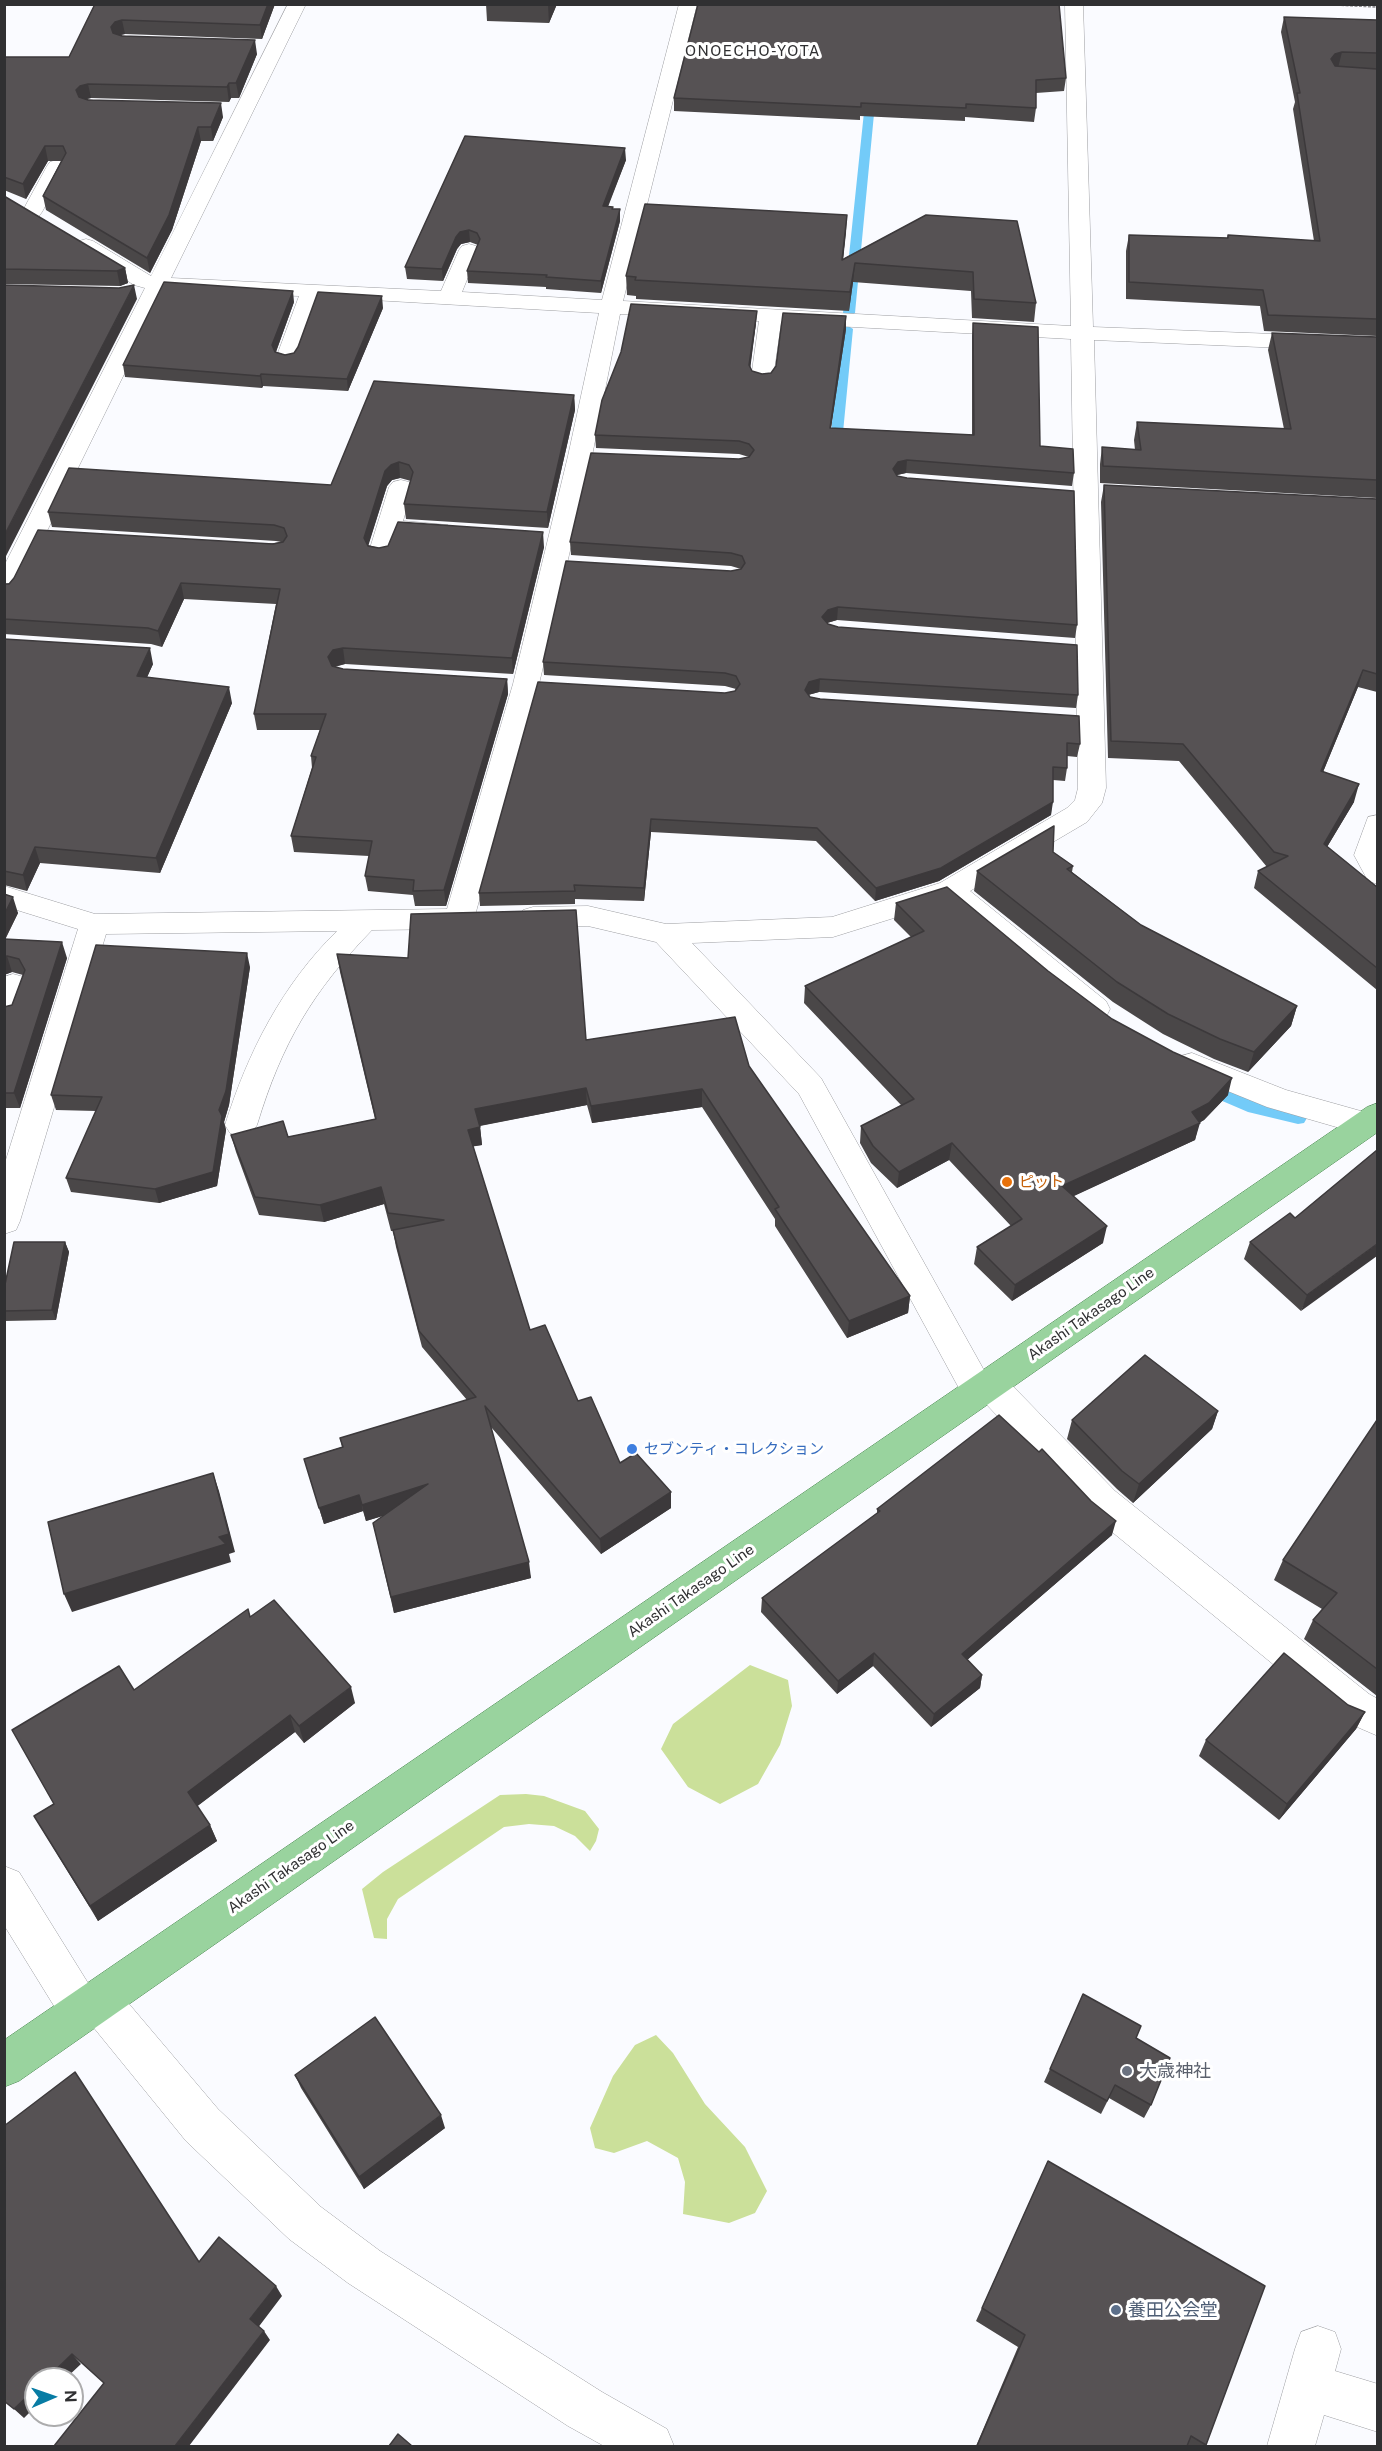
<!DOCTYPE html>
<html>
<head>
<meta charset="utf-8">
<style>
	body { margin:0 }
	#map { position:relative; width:1382px; height:2451px; overflow:hidden; background:#fafbff; font-family:"Public Sans",sans-serif }
	canvas { display:block }
	.frame { position:absolute; inset:0; border:6px solid #303032; pointer-events:none }
	.north { position:absolute; left:24px; top:2367px; width:60px; height:60px; box-sizing:border-box; background:#fff; border:2px solid #acacad; border-radius:50%; rotate:88deg; font-size:16px; font-weight:700; line-height:24px; text-align:center; color:#303032 }
	.north::after { content:''; display:block; margin:auto; width:21px; height:27px; background:#087ca4; clip-path:polygon(50% 0,100% 100%,50% 72%,0 100%) }
</style>
</head>
<body>
<div id="map">
<canvas width="1382" height="2451"></canvas>
<div class="frame"></div>
<div class="north">N</div>
</div>
<script>
const c = document.querySelector('canvas').getContext('2d');
c.lineJoin = 'round';
function fillPath(path, color) {
  c.fillStyle = color;
  c.fill(path, 'evenodd');
}
function strokePath(path, color, width, dash) {
  c.strokeStyle = color;
  c.lineWidth = width;
  c.lineCap = dash ? 'butt' : 'round';
  c.setLineDash(dash || []);
  c.stroke(path);
}
function write(font, color, halo, rows, align = 'center') {
  c.font = font + ' "Public Sans","Noto Sans JP",sans-serif';
  c.lineWidth = 6;
  c.setLineDash([]);
  c.textBaseline = 'middle';
  c.strokeStyle = halo;
  c.fillStyle = color;
  for (const [text, x, y, turn = 0] of rows) {
    c.save();
    c.translate(x, y);
    c.rotate((+turn || 0) * Math.PI / 180);
    c.textAlign = isNaN(turn) ? turn : align;
    if (halo) c.strokeText(text, 0, 0);
    c.fillText(text, 0, 0);
    c.restore();
  }
}
fillPath(new Path2D(`
	M 750,1665 L 788,1680 L 792,1706 L 780,1745 L 758,1784 L 720,1804 L 688,1787 L 661,1749 L 673,1724 Z
	M 526,1794 L 544,1796 L 585,1811 L 599,1829 L 596,1841 L 590,1851 L 575,1836 L 554,1826 L 529,1824 L 504,1827 L 398,1899 L 387,1919 L 387,1939 L 374,1938 L 362,1889 L 383,1872 L 500,1795 Z
	M 656,2035 L 673,2053 L 705,2104 L 745,2147 L 767,2191 L 755,2213 L 729,2223 L 683,2214 L 685,2182 L 678,2158 L 647,2141 L 614,2153 L 595,2148 L 590,2128 L 613,2076 L 635,2045 Z`), '#cbe09a');
fillPath(new Path2D(`
	M 871,90 L 876,93 L 855,313 L 849,317 L 843,313 L 866,93 Z
	M 847,325 L 853,329 L 841,453 L 835,457 L 829,453 L 841,329 Z
	M 1205,1081 L 1258,1102 L 1304,1113 L 1307,1118 L 1304,1123 L 1298,1124 L 1248,1112 L 1199,1091 L 1196,1087 L 1199,1083 Z`), '#73cbf8');
const minor = new Path2D(`
	M 288,4 L 306,4 L 171,278 L 441,291 L 459,250 L 462,246 L 469,244 L 476,246 L 479,250 L 462,292 L 602,300 L 679,4 L 697,4 L 623,301 L 1071,326 L 1065,4 L 1083,4 L 1093,327 L 1378,338 L 1378,352 L 1094,340 L 1106,788 L 1102,803 L 1087,822 L 970,891 L 1106,1001 L 1110,1009 L 1106,1017 L 1095,1020 L 1084,1017 L 945,902 L 833,937 L 692,943 L 821,1078 L 985,1372 L 990,1371 L 1002,1375 L 1115,1491 L 1369,1694 L 1378,1699 L 1378,1736 L 1341,1720 L 1089,1513 L 987,1405 L 979,1407 L 967,1403 L 799,1094 L 656,942 L 588,926 L 533,927 L 523,924 L 518,917 L 523,910 L 533,907 L 588,906 L 666,924 L 832,917 L 940,883 L 1067,808 L 1075,800 L 1078,788 L 1071,339 L 781,323 L 773,378 L 770,383 L 762,385 L 754,383 L 751,378 L 759,321 L 620,314 L 592,456 L 539,684 L 474,919 L 469,926 L 459,929 L 372,930 C 312,992 282,1043 257,1125 L 252,1133 L 241,1137 L 230,1133 L 225,1125 C 248,1052 282,985 337,931 L 106,934 L 20,1221 L 16,1230 L 4,1234 L 4,1166 L 78,929 L 4,906 L 4,886 L 95,914 L 447,909 L 513,684 L 568,456 L 599,313 L 320,297 L 298,358 L 295,363 L 287,365 L 279,363 L 276,358 L 299,296 L 165,291 L 17,592 L 13,597 L 4,599 L 4,566 L 145,288 L 134,285 L 79,249 L 76,245 L 79,241 L 86,239 L 93,241 L 151,276 Z
	M 57,160 L 64,162 L 67,166 L 42,212 L 39,216 L 32,218 L 25,216 L 22,212 L 47,166 L 50,162 Z
	M 401,480 L 409,482 L 413,487 L 403,521 L 448,525 L 451,530 L 448,535 L 439,537 L 398,535 L 391,553 L 382,555 L 373,553 L 370,548 L 389,487 L 393,482 Z
	M 1378,815 L 1378,884 L 1368,881 L 1354,855 L 1368,817 Z
	M 13,974 L 24,977 L 28,985 L 15,1020 L 4,1023 L 4,977 Z
	M 1192,1053 L 1286,1090 L 1375,1115 L 1378,1119 L 1375,1131 L 1364,1135 L 1267,1107 L 1181,1072 L 1176,1064 L 1181,1056 Z
	M 4,1866 L 19,1872 L 88,1983 L 98,1979 L 113,1985 L 218,2109 L 321,2207 L 380,2251 L 602,2392 L 667,2429 L 674,2446 L 604,2446 L 568,2426 L 348,2283 L 289,2239 L 186,2141 L 94,2028 L 82,2033 L 67,2027 L 4,1925 Z
	M 1318,2326 L 1335,2332 L 1341,2349 L 1335,2371 L 1378,2384 L 1378,2432 L 1324,2415 L 1315,2446 L 1267,2446 L 1295,2349 L 1301,2332 Z`);
const major = new Path2D(`
	M 1378,1103 L 1378,1132 L 19,2081 L 4,2087 L 4,2040 L 1367,1107 Z`);
strokePath(minor, '#9d9ea2', 1);
strokePath(major, '#48864f', 1);
strokePath(new Path2D(`
	M 1323,4 L 1378,7`), '#8f8f92', 2, [3, 1.5]);
fillPath(minor, '#fff');
fillPath(major, '#99d39e');
fillPath(new Path2D(`
	M 95,4 L 275,4 L 262,39 L 125,34 L 119,35 L 257,54 L 239,98 L 231,98 L 229,102 L 91,98 L 86,99 L 223,117 L 213,141 L 201,141 L 172,230 L 150,273 L 46,210 L 43,196 L 61,161 L 48,161 L 26,199 L 4,190 L 4,57 L 69,57 Z
	M 486,4 L 557,4 L 549,23 L 487,21 Z
	M 1284,17 L 1377,20 L 1377,336 L 1264,331 L 1260,306 L 1126,299 L 1126,251 L 1129,235 L 1227,238 L 1228,235 L 1314,241 L 1293,109 L 1295,102 L 1281,32 Z
	M 1066,78 L 1064,91 L 1036,93 L 1036,108 L 1034,122 L 965,117 L 965,121 L 860,116 L 860,120 L 674,111 L 674,98 Z
	M 465,136 L 626,160 L 608,207 L 613,209 L 620,209 L 620,221 L 601,293 L 546,289 L 546,287 L 468,283 L 467,271 L 478,245 L 470,242 L 461,244 L 457,249 L 443,281 L 407,279 L 405,267 Z
	M 4,196 L 125,268 L 128,283 L 120,286 L 4,284 Z
	M 847,215 L 843,259 L 926,215 L 1036,303 L 1034,322 L 972,318 L 971,291 L 853,282 L 849,311 L 636,299 L 636,296 L 627,295 L 626,276 Z
	M 294,302 L 276,352 L 285,355 L 294,353 L 383,308 L 348,391 L 263,386 L 262,388 L 125,377 L 123,365 Z
	M 846,316 L 846,329 L 831,428 L 972,435 L 972,336 L 973,323 L 1040,446 L 1074,473 L 1072,486 L 906,473 L 897,475 L 1077,625 L 1075,638 L 837,620 L 827,623 L 828,624 L 1078,695 L 1076,708 L 819,692 L 808,695 L 810,697 L 1080,744 L 1077,757 L 1067,756 L 1067,768 L 1065,781 L 1053,780 L 1051,815 L 939,881 L 875,901 L 816,841 L 651,832 L 644,901 L 575,899 L 575,904 L 480,906 L 479,893 L 725,693 L 735,691 L 736,689 L 725,686 L 544,675 L 543,662 L 731,571 L 741,569 L 731,566 L 571,555 L 570,542 L 739,459 L 749,457 L 739,454 L 596,448 L 595,435 L 756,323 L 750,367 L 752,371 L 762,374 L 771,373 Z
	M 1272,333 L 1377,337 L 1377,498 L 1100,483 L 1100,464 L 1102,447 L 1135,450 L 1134,440 L 1137,422 L 1284,429 L 1268,350 Z
	M 574,395 L 575,410 L 548,528 L 406,519 L 404,504 L 411,481 L 400,478 L 392,480 L 387,486 L 368,545 L 379,548 L 544,547 L 513,674 L 345,664 L 335,667 L 343,669 L 507,679 L 508,694 L 446,906 L 415,906 L 413,895 L 368,891 L 365,876 L 369,856 L 294,852 L 291,836 L 312,768 L 311,756 L 320,730 L 257,730 L 254,714 L 276,604 L 184,599 L 162,647 L 151,644 L 4,634 L 4,584 L 281,542 L 276,541 L 52,527 L 48,512 L 331,485 Z
	M 1104,485 L 1377,499 L 1377,692 L 1358,687 L 1323,772 L 1354,802 L 1327,847 L 1377,887 L 1377,990 L 1254,888 L 1258,871 L 1267,867 L 1179,761 L 1108,758 L 1101,502 Z
	M 4,639 L 153,664 L 147,677 L 232,703 L 160,873 L 40,863 L 27,891 L 4,885 Z
	M 1053,852 L 1073,866 L 1072,872 L 1141,925 L 1297,1006 L 1291,1026 L 1248,1072 L 1214,1059 L 1163,1034 L 1113,1002 L 974,891 L 977,871 Z
	M 4,894 L 18,913 L 5,940 L 67,958 L 20,1108 L 4,1108 L 4,1007 L 12,1005 L 23,975 L 12,972 L 4,975 Z
	M 896,903 L 1048,971 L 1112,1019 L 1228,1095 L 1204,1120 L 1199,1123 L 1195,1140 L 1073,1196 L 1103,1243 L 1012,1301 L 974,1264 L 977,1247 L 1011,1226 L 949,1160 L 897,1188 L 871,1163 L 860,1143 L 861,1126 L 901,1105 L 804,1003 L 805,986 L 911,937 L 894,920 Z
	M 337,954 L 586,1040 L 749,1066 L 910,1296 L 908,1313 L 847,1338 L 775,1226 L 775,1219 L 702,1107 L 592,1123 L 587,1105 L 480,1126 L 482,1145 L 473,1146 L 530,1330 L 620,1463 L 671,1492 L 671,1508 L 601,1554 L 491,1427 L 531,1578 L 394,1613 L 373,1523 L 386,1515 L 366,1521 L 363,1511 L 324,1524 L 304,1459 L 342,1447 L 340,1438 L 467,1400 L 422,1347 L 396,1247 L 393,1231 L 391,1231 L 384,1204 L 324,1222 L 259,1215 L 236,1152 L 231,1135 L 288,1137 L 375,1119 L 340,972 Z
	M 250,967 L 229,1105 L 224,1122 L 226,1130 L 217,1186 L 159,1203 L 71,1192 L 66,1178 L 96,1111 L 56,1110 L 51,1095 Z
	M 1377,1150 L 1301,1311 L 1244,1259 L 1250,1242 L 1295,1218 Z
	M 65,1242 L 69,1252 L 56,1320 L 4,1321 L 4,1289 Z
	M 1218,1411 L 1212,1429 L 1133,1503 L 1117,1489 L 1067,1439 L 1072,1420 Z
	M 1377,1420 L 1377,1696 L 1304,1639 L 1313,1620 L 1322,1609 L 1274,1580 L 1283,1560 Z
	M 877,1509 L 1112,1535 L 967,1660 L 982,1675 L 980,1688 L 931,1727 L 873,1666 L 837,1694 L 761,1612 L 762,1598 L 877,1514 Z
	M 251,1616 L 355,1703 L 304,1743 L 295,1732 L 197,1806 L 210,1825 L 217,1841 L 98,1921 L 34,1816 L 53,1804 L 134,1690 Z
	M 1365,1712 L 1356,1729 L 1279,1820 L 1199,1756 L 1206,1740 Z
	M 1136,2038 L 1151,2105 L 1144,2118 L 1109,2098 L 1101,2114 L 1044,2082 L 1050,2069 Z
	M 295,2075 L 445,2128 L 364,2189 L 301,2088 Z
	M 1048,2161 L 1206,2445 L 1204,2446 L 976,2446 L 1018,2347 L 976,2321 Z`), '#4a4748');
fillPath(new Path2D(`
	M 268,4 L 275,4 L 262,39 L 260,25 Z
	M 548,4 L 557,4 L 549,23 Z
	M 122,20 L 125,34 L 117,36 L 114,41 L 111,27 L 115,22 Z
	M 255,40 L 257,54 L 239,98 L 236,83 Z
	M 1342,52 L 1338,68 L 1331,70 L 1331,59 L 1335,54 Z
	M 229,83 L 231,98 L 229,102 L 227,87 Z
	M 88,84 L 91,98 L 83,100 L 79,105 L 76,90 L 80,86 Z
	M 221,103 L 223,117 L 213,141 L 211,127 Z
	M 198,127 L 201,141 L 172,230 L 150,273 L 147,258 Z
	M 45,146 L 48,161 L 26,199 L 23,184 Z
	M 625,148 L 626,160 L 603,218 L 603,206 Z
	M 620,209 L 620,221 L 601,293 L 601,281 Z
	M 847,215 L 846,233 L 841,279 L 842,260 Z
	M 469,230 L 470,242 L 461,244 L 457,249 L 443,281 L 442,269 L 456,237 L 460,232 Z
	M 855,263 L 853,282 L 849,311 L 850,292 Z
	M 125,268 L 128,283 L 120,286 L 117,271 Z
	M 134,285 L 137,299 L 4,560 L 4,536 Z
	M 293,291 L 294,302 L 274,357 L 272,345 Z
	M 382,296 L 383,308 L 348,391 L 347,379 Z
	M 757,311 L 756,323 L 749,378 L 749,365 Z
	M 846,316 L 846,329 L 829,440 L 830,428 Z
	M 261,374 L 263,386 L 262,388 L 260,376 Z
	M 574,395 L 575,410 L 548,528 L 547,512 Z
	M 907,460 L 906,473 L 897,475 L 892,482 L 893,469 L 898,462 Z
	M 399,462 L 400,478 L 392,480 L 387,486 L 366,553 L 364,538 L 385,471 L 391,465 Z
	M 543,532 L 544,547 L 513,674 L 512,658 Z
	M 181,583 L 184,599 L 162,647 L 158,631 Z
	M 838,607 L 837,620 L 827,623 L 822,617 L 828,610 Z
	M 150,648 L 153,664 L 141,691 L 137,676 Z
	M 343,648 L 345,664 L 336,666 L 330,673 L 328,657 L 333,650 Z
	M 1363,670 L 1358,687 L 1316,789 L 1321,771 Z
	M 507,679 L 508,694 L 446,906 L 444,890 Z
	M 820,679 L 819,692 L 808,695 L 805,690 L 809,682 Z
	M 229,687 L 232,703 L 160,873 L 156,858 Z
	M 1359,784 L 1354,802 L 1318,862 L 1324,844 Z
	M 1053,802 L 1051,815 L 939,881 L 875,901 L 876,888 Z
	M 651,819 L 651,832 L 644,901 L 644,888 Z
	M 35,847 L 40,863 L 27,891 L 23,875 Z
	M 13,897 L 18,913 L 4,941 L 4,915 Z
	M 62,942 L 67,958 L 20,1108 L 14,1093 Z
	M 247,953 L 250,967 L 229,1105 L 224,1122 L 226,1130 L 217,1186 L 159,1203 L 155,1189 L 219,1110 Z
	M 7,956 L 12,972 L 4,975 L 4,957 Z
	M 1297,1006 L 1291,1026 L 1248,1072 L 1254,1052 Z
	M 1232,1078 L 1228,1095 L 1204,1120 L 1193,1126 L 1200,1123 L 1195,1140 L 1059,1203 L 1062,1186 L 1192,1112 Z
	M 586,1088 L 587,1105 L 478,1126 L 475,1109 Z
	M 702,1089 L 702,1107 L 592,1123 L 591,1106 Z
	M 480,1127 L 482,1145 L 470,1147 L 468,1130 Z
	M 952,1143 L 949,1160 L 897,1188 L 899,1172 Z
	M 381,1187 L 384,1204 L 324,1222 L 320,1205 Z
	M 1107,1226 L 1103,1243 L 1012,1301 L 1015,1285 Z
	M 65,1242 L 69,1252 L 56,1320 L 52,1310 Z
	M 1377,1244 L 1377,1256 L 1301,1311 L 1307,1295 Z
	M 910,1296 L 908,1313 L 847,1338 L 849,1321 Z
	M 1218,1411 L 1212,1429 L 1133,1503 L 1139,1484 Z
	M 213,1473 L 219,1491 L 235,1552 L 229,1554 L 231,1562 L 72,1612 L 64,1594 L 219,1537 Z
	M 428,1484 L 431,1501 L 366,1521 L 362,1505 Z
	M 671,1492 L 671,1508 L 601,1554 L 600,1539 Z
	M 359,1495 L 363,1511 L 324,1524 L 319,1508 Z
	M 1116,1521 L 1112,1535 L 959,1667 L 962,1654 Z
	M 529,1562 L 531,1578 L 394,1613 L 391,1597 Z
	M 874,1653 L 873,1666 L 837,1694 L 838,1681 Z
	M 982,1675 L 980,1688 L 931,1727 L 934,1714 Z
	M 351,1687 L 355,1703 L 304,1743 L 299,1726 Z
	M 1365,1712 L 1356,1729 L 1279,1820 L 1287,1804 Z
	M 290,1715 L 295,1732 L 195,1808 L 188,1792 Z
	M 210,1825 L 217,1841 L 98,1921 L 90,1906 Z
	M 441,2115 L 445,2128 L 364,2189 L 359,2177 Z
	M 276,2286 L 282,2296 L 257,2329 L 250,2319 Z
	M 264,2331 L 270,2340 L 189,2446 L 175,2446 Z
	M 72,2354 L 81,2364 L 65,2379 L 46,2379 Z
	M 36,2388 L 36,2406 L 24,2418 L 14,2409 Z`), '#3c393b');
const building = new Path2D(`
	M 95,4 L 268,4 L 260,25 L 122,20 L 115,22 L 111,27 L 113,33 L 122,36 L 255,40 L 236,83 L 229,83 L 227,87 L 88,84 L 80,86 L 76,90 L 79,97 L 88,100 L 221,103 L 211,127 L 198,127 L 169,215 L 147,258 L 43,196 L 66,153 L 63,146 L 45,146 L 23,184 L 4,177 L 4,57 L 69,57 Z
	M 698,4 L 1059,4 L 1066,78 L 1036,80 L 1036,108 L 966,104 L 966,108 L 861,103 L 861,107 L 674,98 Z
	M 1284,17 L 1377,20 L 1377,53 L 1342,52 L 1335,54 L 1331,59 L 1335,66 L 1377,69 L 1377,319 L 1268,315 L 1263,290 L 1129,282 L 1129,235 L 1228,238 L 1228,235 L 1320,241 L 1297,93 L 1300,93 Z
	M 465,136 L 625,148 L 603,206 L 613,207 L 612,209 L 620,209 L 601,281 L 546,277 L 547,275 L 467,271 L 480,239 L 477,233 L 469,230 L 460,232 L 456,237 L 442,269 L 405,267 Z
	M 4,196 L 125,268 L 117,271 L 4,269 Z
	M 645,204 L 847,215 L 842,260 L 926,215 L 1017,221 L 1036,303 L 974,299 L 973,272 L 855,263 L 850,292 L 635,280 L 636,277 L 626,276 Z
	M 164,282 L 293,291 L 272,345 L 275,352 L 285,355 L 294,353 L 298,347 L 318,292 L 382,296 L 347,379 L 261,374 L 260,376 L 123,365 Z
	M 4,285 L 119,288 L 134,285 L 4,536 Z
	M 631,304 L 757,311 L 749,365 L 752,371 L 762,374 L 771,373 L 776,366 L 783,313 L 846,316 L 830,428 L 974,435 L 973,323 L 1038,327 L 1040,446 L 1073,449 L 1074,473 L 907,460 L 898,462 L 893,469 L 897,476 L 907,478 L 1074,491 L 1077,625 L 838,607 L 828,610 L 822,617 L 828,624 L 838,627 L 1077,645 L 1078,695 L 820,679 L 809,682 L 805,690 L 810,697 L 820,699 L 1079,716 L 1080,744 L 1067,743 L 1067,768 L 1053,767 L 1053,802 L 941,868 L 876,888 L 817,828 L 651,819 L 644,888 L 574,885 L 575,891 L 479,893 L 538,682 L 725,693 L 735,691 L 740,684 L 736,676 L 725,673 L 543,662 L 566,561 L 731,571 L 741,569 L 745,563 L 742,556 L 731,553 L 570,542 L 591,453 L 739,459 L 749,457 L 754,450 L 749,444 L 739,441 L 595,435 L 602,400 L 621,352 Z
	M 1272,333 L 1377,337 L 1377,480 L 1103,466 L 1102,447 L 1141,450 L 1137,422 L 1291,429 Z
	M 374,381 L 574,395 L 547,512 L 404,504 L 413,472 L 409,465 L 399,462 L 391,465 L 385,471 L 364,538 L 368,546 L 379,548 L 388,546 L 398,522 L 543,532 L 512,658 L 343,648 L 333,650 L 328,657 L 332,666 L 343,669 L 507,679 L 444,890 L 413,891 L 414,880 L 365,876 L 372,841 L 291,836 L 316,757 L 311,756 L 326,714 L 254,714 L 280,589 L 181,583 L 158,631 L 148,628 L 4,619 L 4,584 L 9,584 L 14,578 L 38,530 L 273,544 L 283,542 L 287,536 L 284,528 L 274,525 L 48,512 L 69,468 L 331,485 Z
	M 1104,485 L 1377,499 L 1377,674 L 1363,670 L 1321,771 L 1359,784 L 1324,844 L 1377,887 L 1377,968 L 1258,871 L 1288,856 L 1274,852 L 1183,744 L 1111,741 Z
	M 4,639 L 150,648 L 137,676 L 229,687 L 156,858 L 35,847 L 23,875 L 4,871 Z
	M 1054,826 L 1053,852 L 1073,866 L 1067,869 L 1141,925 L 1297,1006 L 1254,1052 L 1220,1039 L 1168,1014 L 1117,982 L 977,871 Z
	M 947,887 L 1048,971 L 1112,1019 L 1173,1052 L 1232,1078 L 1209,1103 L 1192,1112 L 1200,1123 L 1062,1186 L 1107,1226 L 1015,1285 L 977,1247 L 1022,1219 L 952,1143 L 899,1172 L 873,1146 L 861,1126 L 914,1099 L 805,986 L 924,931 L 896,903 Z
	M 4,894 L 13,897 L 4,915 Z
	M 576,910 L 586,1040 L 735,1017 L 749,1066 L 910,1296 L 849,1321 L 775,1209 L 779,1207 L 702,1089 L 591,1106 L 586,1088 L 475,1109 L 480,1127 L 468,1130 L 530,1330 L 545,1325 L 578,1401 L 591,1397 L 620,1463 L 636,1453 L 671,1492 L 600,1539 L 485,1406 L 529,1562 L 391,1597 L 373,1523 L 428,1484 L 362,1505 L 359,1495 L 319,1508 L 304,1459 L 343,1447 L 340,1438 L 476,1397 L 419,1331 L 393,1230 L 444,1220 L 388,1213 L 381,1187 L 320,1205 L 255,1197 L 231,1135 L 283,1121 L 288,1137 L 376,1119 L 337,954 L 408,958 L 411,914 Z
	M 4,939 L 62,942 L 14,1093 L 4,1093 L 4,1007 L 12,1005 L 25,970 L 19,959 L 7,956 L 4,957 Z
	M 96,945 L 247,953 L 226,1091 L 219,1110 L 222,1116 L 213,1172 L 155,1189 L 66,1178 L 102,1097 L 51,1095 Z
	M 1377,1150 L 1377,1244 L 1307,1295 L 1250,1242 L 1290,1213 L 1295,1218 Z
	M 14,1242 L 65,1242 L 52,1310 L 4,1311 L 4,1289 Z
	M 1145,1355 L 1218,1411 L 1139,1484 L 1122,1471 L 1072,1420 Z
	M 999,1415 L 1039,1452 L 1042,1449 L 1091,1501 L 1116,1521 L 962,1654 L 982,1675 L 934,1714 L 874,1653 L 838,1681 L 762,1598 L 880,1511 L 877,1509 Z
	M 1377,1420 L 1377,1669 L 1313,1620 L 1337,1593 L 1283,1560 Z
	M 213,1473 L 229,1534 L 219,1537 L 226,1544 L 64,1594 L 48,1522 Z
	M 274,1600 L 351,1687 L 299,1726 L 290,1715 L 188,1792 L 210,1825 L 90,1906 L 34,1816 L 54,1804 L 12,1730 L 119,1666 L 134,1690 L 248,1609 L 250,1617 Z
	M 1284,1653 L 1348,1705 L 1365,1712 L 1287,1804 L 1206,1740 Z
	M 1083,1994 L 1141,2026 L 1136,2038 L 1170,2058 L 1151,2105 L 1115,2085 L 1107,2101 L 1050,2069 Z
	M 375,2017 L 441,2115 L 359,2177 L 295,2075 Z
	M 75,2072 L 199,2262 L 219,2237 L 276,2286 L 250,2319 L 264,2331 L 175,2446 L 54,2446 L 104,2383 L 72,2354 L 46,2379 L 36,2379 L 36,2388 L 14,2409 L 4,2401 L 4,2126 Z
	M 1048,2161 L 1265,2286 L 1206,2445 L 1191,2436 L 1187,2446 L 977,2446 L 1025,2335 L 982,2308 Z
	M 398,2434 L 412,2446 L 389,2446 Z`);
fillPath(building, '#565254');
strokePath(building, '#3c393b', 1.5);
for (const [x, y, r, color] of [
	[1007,1182,6,"#e8710a"],
	[632,1449,6,"#3f7fe0"],
	[1127,2071,6,"#6b7280"],
	[1116,2310,6,"#5c6f8a"]
]) {
  const dot = new Path2D();
  dot.arc(x, y, r, 0, 2 * Math.PI);
  c.fillStyle = color;
  c.fill(dot);
  strokePath(dot, '#fff', 2);
}
c.letterSpacing = '1.5px';
write('15px', '#303032', '#fff', [
	["ONOECHO-YOTA",753,51]
]);
c.letterSpacing = '0px';
write('15px', '#c56008', '#fff', [
	["ピット",1019,1182]
], 'left');
write('15px', '#303032', '#fff', [
	["Akashi Takasago Line",1091,1314,-35],
	["Akashi Takasago Line",691,1591,-35],
	["Akashi Takasago Line",291,1867,-35]
]);
write('15px', '#366cbe', '#fff', [
	["セブンティ・コレクション",644,1449]
], 'left');
write('18px', '#5b616d', '#fff', [
	["大歳神社",1139,2071]
], 'left');
write('18px', '#4e5e75', '#fff', [
	["養田公会堂",1128,2310]
], 'left');
</script>
</body>
</html>
